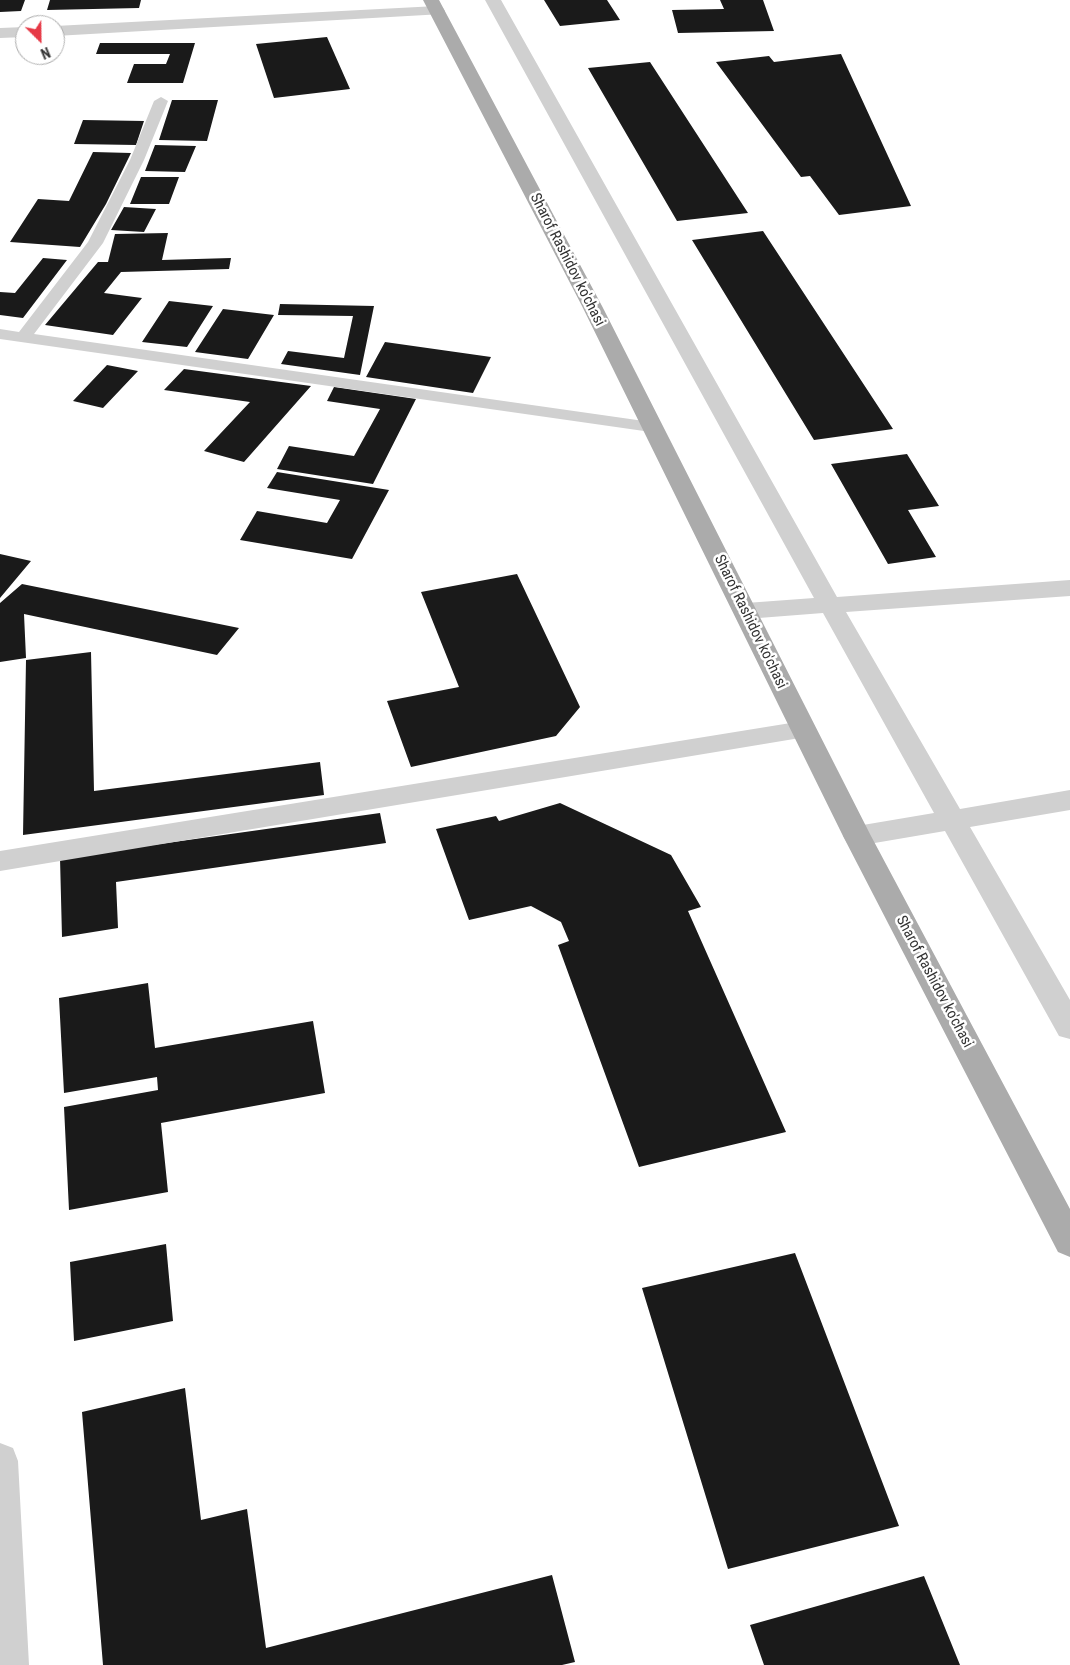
<!DOCTYPE html>
<html>
<head>
<meta charset="utf-8">
<style>
	body { margin:0 }
	#map { position:relative; width:1070px; height:1665px; overflow:hidden; background:#fff; font-family:"Roboto Condensed",sans-serif }
	canvas { display:block }
	.north { position:absolute; left:15px; top:15px; width:50px; height:50px; box-sizing:border-box; background:#fff; border:1px solid #adadad; border-radius:50%; rotate:157deg; font-size:14px; font-weight:700; line-height:20px; text-align:center; color:#333 }
	.north::after { content:''; display:block; margin:auto; width:18px; height:22px; background:#e63946; clip-path:polygon(50% 0,100% 100%,50% 72%,0 100%) }
</style>
</head>
<body>
<div id="map">
<canvas width="1070" height="1665"></canvas>
<div class="north">N</div>
</div>
<script>
const c = document.querySelector('canvas').getContext('2d');
c.lineJoin = 'round';
function fillPath(path, color) {
  c.fillStyle = color;
  c.fill(path, 'evenodd');
}
function write(font, color, halo, rows, align = 'center') {
  c.font = font + ' "Roboto Condensed",sans-serif';
  c.lineWidth = 5;
  c.setLineDash([]);
  c.textBaseline = 'middle';
  c.strokeStyle = halo;
  c.fillStyle = color;
  for (const [text, x, y, turn = 0] of rows) {
    c.save();
    c.translate(x, y);
    c.rotate((+turn || 0) * Math.PI / 180);
    c.textAlign = isNaN(turn) ? turn : align;
    if (halo) c.strokeText(text, 0, 0);
    c.fillText(text, 0, 0);
    c.restore();
  }
}
fillPath(new Path2D(`
	M 0,0 L 25,0 L 21,11 L 0,12 Z
	M 50,0 L 141,0 L 139,8 L 47,10 Z
	M 544,0 L 607,0 L 620,20 L 560,26 Z
	M 720,0 L 763,0 L 774,31 L 678,33 L 672,10 L 724,9 Z
	M 327,37 L 350,89 L 274,98 L 256,44 Z
	M 100,43 L 195,43 L 183,83 L 127,83 L 134,64 L 166,64 L 170,54 L 96,54 Z
	M 841,54 L 911,206 L 839,215 L 810,176 L 801,177 L 716,62 L 769,56 L 774,62 Z
	M 650,62 L 748,213 L 677,221 L 588,68 Z
	M 172,100 L 218,100 L 207,141 L 159,140 Z
	M 83,120 L 144,121 L 136,145 L 74,144 Z
	M 155,145 L 196,146 L 185,172 L 145,171 Z
	M 93,152 L 131,153 L 106,204 L 80,247 L 10,242 L 38,199 L 69,201 Z
	M 141,177 L 179,177 L 169,204 L 130,204 Z
	M 124,207 L 156,209 L 144,232 L 111,230 Z
	M 763,231 L 893,429 L 814,440 L 692,240 Z
	M 168,233 L 162,260 L 231,258 L 229,269 L 121,272 L 104,293 L 142,298 L 113,335 L 45,325 L 98,262 L 108,262 L 115,234 Z
	M 43,258 L 67,260 L 23,318 L 0,315 L 0,292 L 15,293 Z
	M 169,301 L 213,306 L 187,347 L 142,342 Z
	M 280,304 L 374,306 L 360,375 L 281,364 L 288,351 L 344,358 L 353,316 L 278,315 Z
	M 223,309 L 274,315 L 248,359 L 195,352 Z
	M 385,342 L 491,357 L 473,393 L 366,377 Z
	M 107,365 L 138,371 L 103,408 L 73,401 Z
	M 184,369 L 311,386 L 244,462 L 204,451 L 250,402 L 164,390 Z
	M 334,387 L 416,399 L 373,484 L 277,469 L 289,446 L 354,456 L 380,409 L 327,401 Z
	M 907,454 L 939,506 L 908,510 L 936,557 L 888,564 L 831,464 Z
	M 277,472 L 389,490 L 352,559 L 240,540 L 257,511 L 327,523 L 340,500 L 267,488 Z
	M 0,554 L 31,561 L 0,598 Z
	M 517,574 L 580,707 L 556,736 L 411,767 L 387,701 L 459,687 L 421,592 Z
	M 22,584 L 239,628 L 217,655 L 24,614 L 26,658 L 0,662 L 0,603 Z
	M 91,652 L 94,791 L 320,762 L 324,795 L 23,835 L 26,660 Z
	M 560,803 L 671,855 L 701,907 L 688,911 L 786,1132 L 639,1167 L 558,945 L 569,941 L 561,922 L 531,906 L 469,920 L 436,829 L 496,816 L 499,821 Z
	M 380,813 L 386,843 L 116,882 L 118,928 L 62,937 L 60,858 Z
	M 148,983 L 155,1048 L 313,1021 L 325,1093 L 161,1123 L 168,1192 L 69,1210 L 64,1107 L 158,1090 L 157,1077 L 64,1093 L 59,998 Z
	M 166,1244 L 173,1321 L 74,1341 L 70,1262 Z
	M 795,1253 L 899,1526 L 728,1569 L 642,1288 Z
	M 185,1388 L 201,1520 L 247,1509 L 266,1648 L 552,1575 L 575,1662 L 562,1665 L 103,1665 L 82,1412 Z
	M 924,1576 L 960,1665 L 764,1665 L 750,1625 Z`), '#1a1a1a');
fillPath(new Path2D(`
	M 161,97 L 168,101 L 144,160 L 103,243 L 34,334 L 651,422 L 657,423 L 660,427 L 657,431 L 651,432 L 0,339 L 0,329 L 19,332 L 88,242 L 130,160 L 154,101 Z`), '#d0d0d0');
fillPath(new Path2D(`
	M 485,0 L 501,0 L 837,597 L 1070,580 L 1070,596 L 846,612 L 960,809 L 1070,790 L 1070,810 L 970,827 L 1070,1000 L 1070,1039 L 1059,1036 L 945,831 L 857,846 L 847,843 L 843,836 L 847,829 L 857,826 L 934,813 L 823,613 L 746,619 L 737,617 L 734,611 L 737,605 L 746,603 L 814,598 Z
	M 803,721 L 812,724 L 816,730 L 812,736 L 0,871 L 0,851 Z
	M 0,1443 L 13,1448 L 18,1461 L 29,1665 L 0,1665 Z`), '#d0d0d0');
fillPath(new Path2D(`
	M 437,6 L 443,8 L 445,11 L 443,14 L 55,36 L 55,26 Z
	M 25,27 L 25,37 L 0,38 L 0,28 Z`), '#d0d0d0');
fillPath(new Path2D(`
	M 423,0 L 439,0 L 602,306 L 871,836 L 1070,1209 L 1070,1257 L 1058,1252 L 843,836 L 582,306 Z`), '#ababab');
write('15px', '#333', '#fff', [
	["Sharof Rashidov ko'chasi",567,260,63],
	["Sharof Rashidov ko'chasi",750,622,64],
	["Sharof Rashidov ko'chasi",934,982,62]
]);
</script>
</body>
</html>
